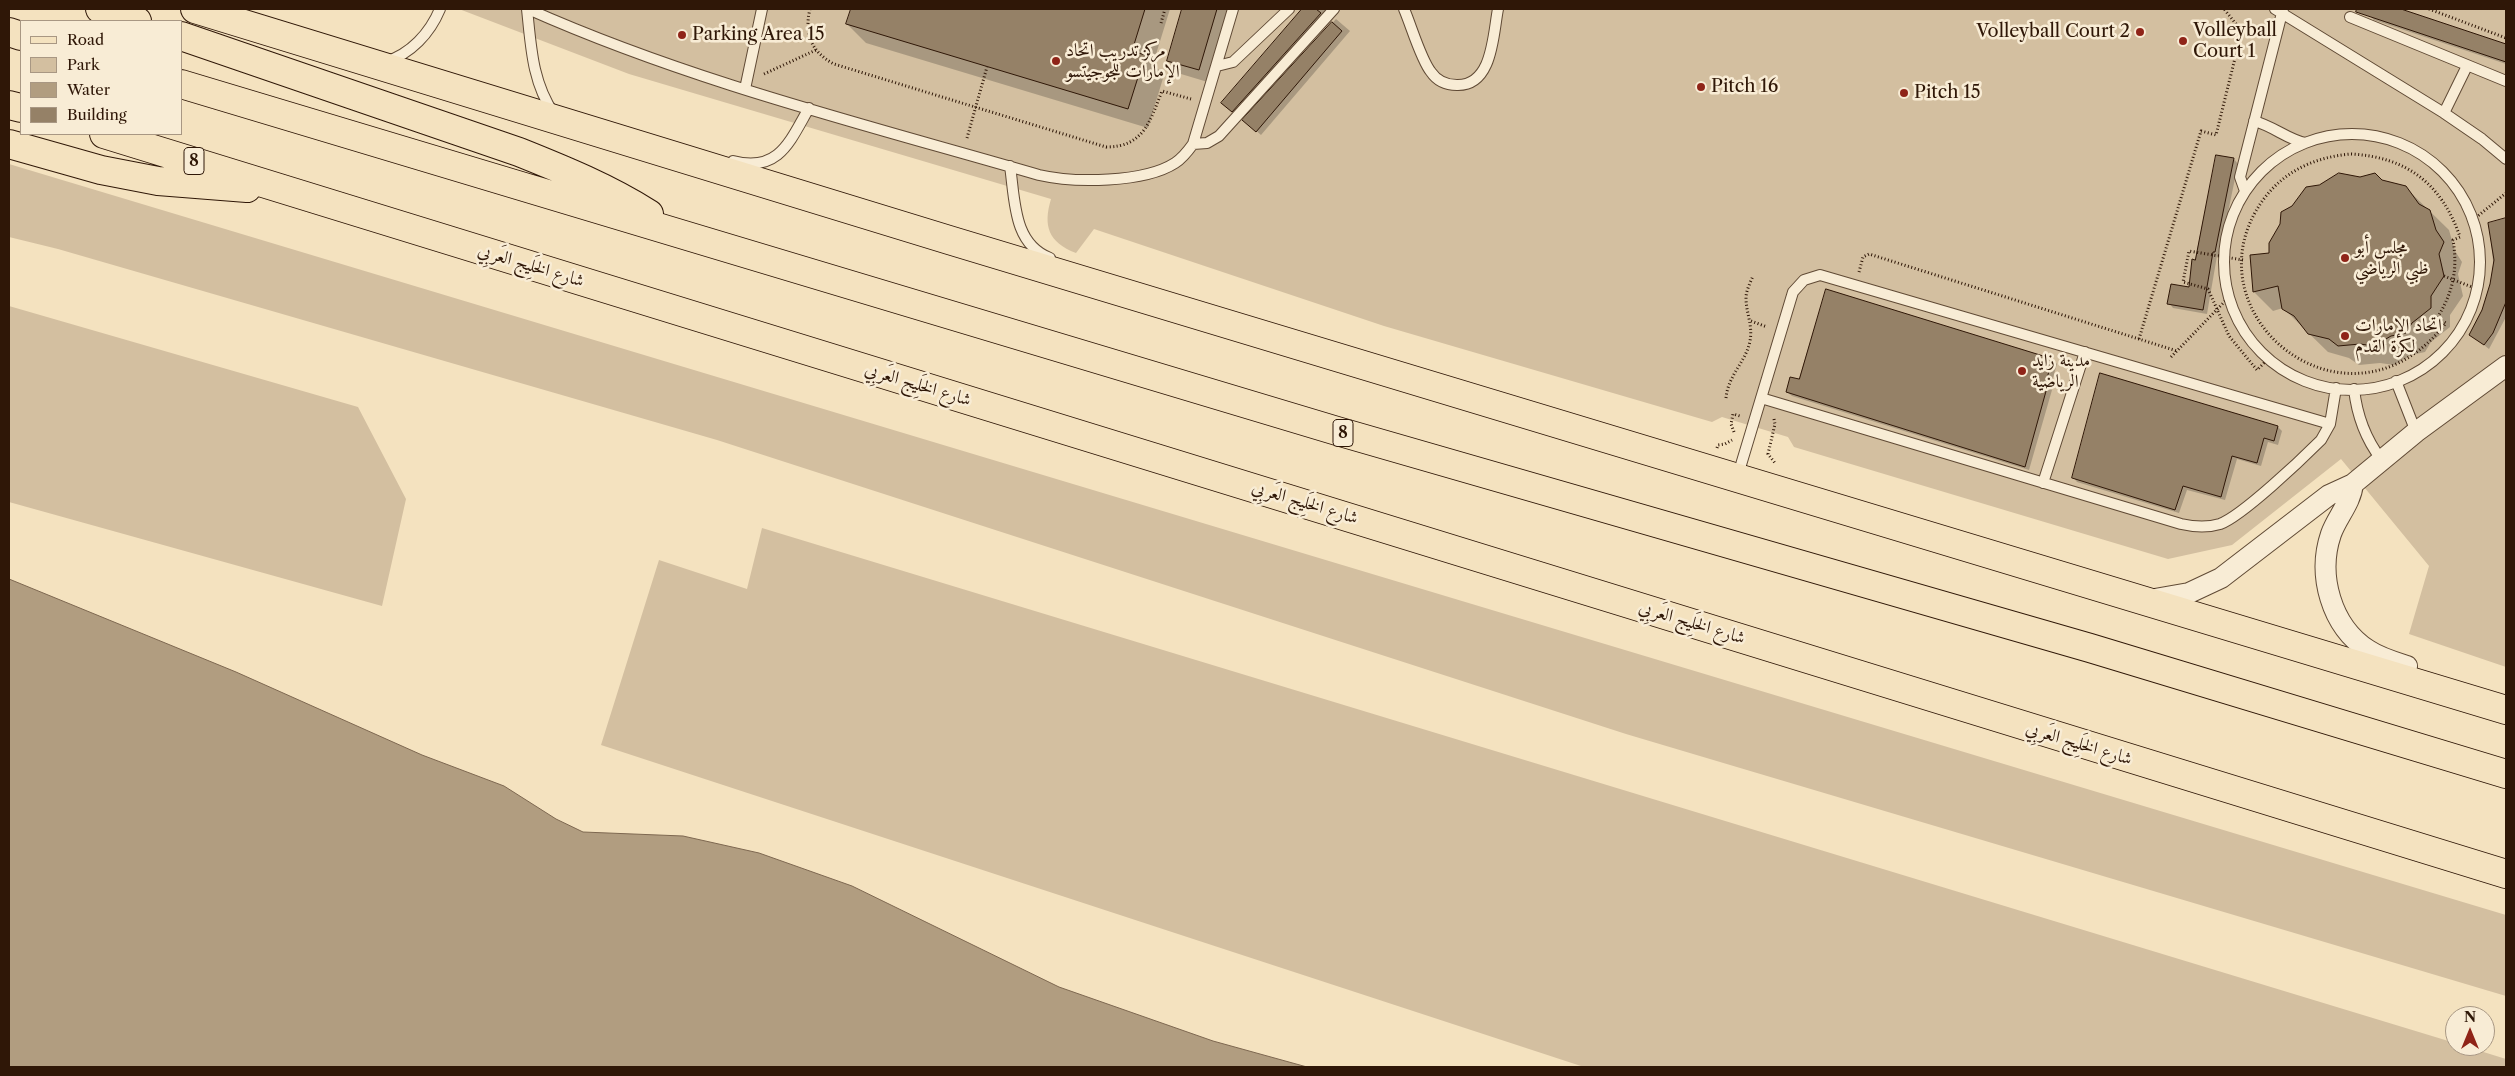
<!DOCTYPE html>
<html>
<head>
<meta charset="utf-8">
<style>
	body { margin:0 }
	#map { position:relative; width:2515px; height:1076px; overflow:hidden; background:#f4e2bf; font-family:"Libre Caslon Text",serif }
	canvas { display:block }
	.frame { position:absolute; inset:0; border:10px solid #2f1707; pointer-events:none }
	.legend { position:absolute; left:20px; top:20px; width:162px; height:115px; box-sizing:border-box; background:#f8ecd5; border:1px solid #a89783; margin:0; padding:6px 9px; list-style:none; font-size:15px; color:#2f1707 }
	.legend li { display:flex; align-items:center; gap:10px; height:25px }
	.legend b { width:25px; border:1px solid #a89783 }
	.north { position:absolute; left:2445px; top:1006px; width:50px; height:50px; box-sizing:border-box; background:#f8ecd5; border:1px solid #a89783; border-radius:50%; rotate:0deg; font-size:14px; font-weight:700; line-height:20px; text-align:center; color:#2f1707 }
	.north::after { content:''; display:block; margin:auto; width:18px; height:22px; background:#8f2418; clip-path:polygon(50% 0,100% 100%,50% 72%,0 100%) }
</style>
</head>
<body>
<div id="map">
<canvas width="2515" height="1076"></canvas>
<div class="frame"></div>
<ul class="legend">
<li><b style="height:6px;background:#f4e2bf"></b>Road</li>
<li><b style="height:14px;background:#d3bfa0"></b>Park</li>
<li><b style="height:14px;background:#b19d80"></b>Water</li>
<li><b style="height:14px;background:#958167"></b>Building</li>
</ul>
<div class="north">N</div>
</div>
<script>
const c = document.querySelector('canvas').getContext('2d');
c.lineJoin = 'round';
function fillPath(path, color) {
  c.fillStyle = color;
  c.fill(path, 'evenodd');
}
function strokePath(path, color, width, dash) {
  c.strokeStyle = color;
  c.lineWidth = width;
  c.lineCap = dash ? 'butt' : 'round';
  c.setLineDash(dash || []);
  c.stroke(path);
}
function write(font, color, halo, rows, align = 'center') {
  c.font = font + ' "Libre Caslon Text",Amiri,serif';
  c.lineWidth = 5;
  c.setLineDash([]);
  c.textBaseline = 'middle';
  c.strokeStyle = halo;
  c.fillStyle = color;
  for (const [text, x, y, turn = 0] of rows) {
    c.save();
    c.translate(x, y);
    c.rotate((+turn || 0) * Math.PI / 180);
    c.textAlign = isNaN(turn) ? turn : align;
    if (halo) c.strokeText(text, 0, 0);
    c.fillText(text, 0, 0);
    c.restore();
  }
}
fillPath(new Path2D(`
	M 459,9 L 2506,9 L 2506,667 L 2409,634 L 2429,566 L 2341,459 L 2232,545 L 2168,559 L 1794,447 L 1788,437 L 1722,417 L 1712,422 L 1384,326 L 1094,229 L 1076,253 C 1048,242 1043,226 1051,199 L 629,74 Z
	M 9,164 L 2506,915 L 2506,996 L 1626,734 L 717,440 L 58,249 L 9,237 Z
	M 9,306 L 358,407 L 406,499 L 382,606 L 9,502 Z
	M 762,528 L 2455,1043 L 2455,1046 L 2464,1046 L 2506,1059 L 2506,1067 L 1584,1067 L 601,745 L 659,560 L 747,589 Z`), '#d3bfa0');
const water = new Path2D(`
	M 9,579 L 236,672 L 422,755 L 504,786 L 556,819 L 583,832 L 683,836 L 759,853 L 852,886 L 1059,987 L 1213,1041 L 1307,1067 L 9,1067 Z`);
fillPath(water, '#b19d80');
strokePath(water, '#7d6750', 1);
fillPath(new Path2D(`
	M 852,9 L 1170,9 L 1153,64 L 1164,75 L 1148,128 L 866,43 L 847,24 Z
	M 1183,9 L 1230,9 L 1211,83 L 1181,74 L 1168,61 Z
	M 1304,9 L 1325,9 L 1329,13 L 1237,115 L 1223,103 Z
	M 2372,9 L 2397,9 L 2506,46 L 2506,64 L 2374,20 L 2369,15 Z
	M 1336,19 L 1350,31 L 1261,135 L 1244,120 Z
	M 2234,159 L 2238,164 L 2219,256 L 2217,256 L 2207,314 L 2173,308 L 2169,303 L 2190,289 L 2196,261 Z
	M 2381,181 L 2405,187 L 2449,230 L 2455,251 L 2462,262 L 2458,274 L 2463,296 L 2450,315 L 2450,327 L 2431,342 L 2425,352 L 2411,355 L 2394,365 L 2380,363 L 2359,365 L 2349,358 L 2328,352 L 2283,308 L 2273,311 L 2254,292 L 2271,255 Z
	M 2505,219 L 2506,317 L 2489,349 L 2470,334 L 2488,298 L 2494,270 L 2489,224 Z
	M 2053,360 L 2057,364 L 2050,388 L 2052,390 L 2029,470 L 1792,396 L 1787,392 L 1800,381 Z
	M 2278,427 L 2282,431 L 2278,445 L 2268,442 L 2261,466 L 2237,459 L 2225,500 L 2187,490 L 2179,513 L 2077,482 L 2073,477 Z`), '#0003');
const building = new Path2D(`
	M 851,9 L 1145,9 L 1132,51 L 1145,55 L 1128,109 L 846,24 Z
	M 1182,9 L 1217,9 L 1199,70 L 1167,61 Z
	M 1302,9 L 1316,9 L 1321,13 L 1232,112 L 1221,103 Z
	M 2357,9 L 2401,9 L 2506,44 L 2506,62 L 2356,12 Z
	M 1332,22 L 1342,31 L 1256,132 L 1242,120 Z
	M 2216,155 L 2234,158 L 2215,252 L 2213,252 L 2203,310 L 2167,304 L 2171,284 L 2189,287 L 2192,259 L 2195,260 Z
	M 2339,173 L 2360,177 L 2375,173 L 2382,180 L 2406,186 L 2419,204 L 2430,210 L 2436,230 L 2444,242 L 2439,254 L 2444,276 L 2431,296 L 2431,308 L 2412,323 L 2406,333 L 2391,336 L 2374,346 L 2360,344 L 2338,346 L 2329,339 L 2308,334 L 2294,316 L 2282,309 L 2278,286 L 2253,292 L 2250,255 L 2269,253 L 2269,243 L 2280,224 L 2281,212 L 2292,206 L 2306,187 L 2319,185 Z
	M 2506,218 L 2506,302 L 2493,333 L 2484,345 L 2469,335 L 2482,310 L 2490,284 L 2494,260 L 2488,223 Z
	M 1826,289 L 2053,359 L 2045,384 L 2048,384 L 2025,467 L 1786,392 L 1790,377 L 1799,379 Z
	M 2100,373 L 2278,426 L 2274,441 L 2264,438 L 2257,463 L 2232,456 L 2221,497 L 2183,486 L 2175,510 L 2072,478 Z`);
fillPath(building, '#958167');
strokePath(building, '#2f1707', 1);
const service = new Path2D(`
	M 527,9 C 531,46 532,82 554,114
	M 528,9 C 692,82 867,125 1039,175 C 1074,183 1144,183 1175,163 C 1183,158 1188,151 1193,144 L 1233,9
	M 1404,9 C 1411,25 1421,60 1431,72 C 1437,81 1447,85 1457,85 C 1493,86 1493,34 1498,9
	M 2275,9 L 2444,113 L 2482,139 L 2506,159
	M 2350,17 L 2506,81
	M 385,62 C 411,54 430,33 440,9
	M 1217,66 L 1233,62 L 1289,9
	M 745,89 L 762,9
	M 2444,113 L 2467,66
	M 2254,121 C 2273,126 2287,139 2305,143
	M2224 262a128 128 0 1 1 256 0a128 128 0 1 1-256 0Z
	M 1193,144 L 1207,143 L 1219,136 L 1334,9
	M 733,161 C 779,173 790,141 809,108
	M 1010,166 C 1015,200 1013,244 1050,258
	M 2245,191 L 2240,177 L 2283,9
	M 2396,381 L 2416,432
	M 2354,389 C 2357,416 2365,438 2381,459
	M 1761,398 L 2181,524 C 2194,527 2207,528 2220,524 C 2242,516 2302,459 2321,440 L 2330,424 L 2336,388
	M 1737,478 L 1793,292 L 1804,280 L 1820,275 L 2330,424
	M 2043,483 L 2085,352`);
const minor = new Path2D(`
	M 2353,484 C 2351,503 2337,517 2331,534 C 2317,575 2331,626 2368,650 C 2380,658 2394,662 2407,666
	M 2149,600 L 2189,593 L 2221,578 L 2329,495 L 2353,484 L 2416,432 L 2506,366`);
const primary = new Path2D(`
	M 195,9 L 949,240 L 2506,710`);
const trunk = new Path2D(`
	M 100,9 L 137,21
	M 9,32 L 21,36
	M 181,36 L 519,152 C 564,170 608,188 649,214
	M 181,84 L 1337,431 L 2090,648 L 2506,774
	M 9,105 L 21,108
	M 104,134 L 2506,874
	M 9,144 L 101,170 L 158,181 L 247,188`);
strokePath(service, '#604a35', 12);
strokePath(minor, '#604a35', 22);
strokePath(primary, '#2f1707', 30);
strokePath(trunk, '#2f1707', 30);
strokePath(new Path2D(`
	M 810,9 C 804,33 811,52 834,64 L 1106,147 C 1144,147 1150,121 1162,91 L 1191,99
	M 2429,9 L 2506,38
	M 1161,23 L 1165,9
	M 764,74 L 816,50
	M 967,138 L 987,67
	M 2351,154 C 2407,157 2442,184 2460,237 L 2453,240 C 2458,269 2453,293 2437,318 L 2446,323 C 2348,449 2182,313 2263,200 C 2284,171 2315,157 2351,154 Z
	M 2473,220 L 2506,193
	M 2243,260 L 2189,251 L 2183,282 L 2208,289 L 2229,336 L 2257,370 L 2269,358
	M 1859,272 L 1863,257 L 1869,254 L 2177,351
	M 2444,276 L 2477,289
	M 1751,321 L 1767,327
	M 2139,339 L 2201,131 L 2216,135 L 2239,42 L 2236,24 L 2224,9
	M 2171,357 L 2229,297
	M 1726,398 C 1728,375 1746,362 1750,341 C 1753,325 1746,313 1746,298 C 1746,291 1750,283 1753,276
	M 1774,419 L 1775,424 L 1768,454 L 1775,463
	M 1734,432 L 1731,424 L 1733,414 L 1740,416
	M 1717,448 L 1718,445 L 1725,444 L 1732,440`), '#2f1707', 3, [1, 2.5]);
strokePath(service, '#f8ecd5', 10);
strokePath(minor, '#f8ecd5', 20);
strokePath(primary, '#f4e2bf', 28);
strokePath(trunk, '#f4e2bf', 28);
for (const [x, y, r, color] of [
	[2140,32,5,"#8f2418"],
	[682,35,5,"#8f2418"],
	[2183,41,5,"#8f2418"],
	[1056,61,5,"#8f2418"],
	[1701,87,5,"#8f2418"],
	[1904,93,5,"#8f2418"],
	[2345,258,5,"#8f2418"],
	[2345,336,5,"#8f2418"],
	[2022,371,5,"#8f2418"]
]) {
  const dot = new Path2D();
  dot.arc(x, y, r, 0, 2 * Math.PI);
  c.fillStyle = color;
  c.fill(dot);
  strokePath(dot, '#f8ecd5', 2);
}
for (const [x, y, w] of [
	[194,161,20],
	[1343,433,20]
]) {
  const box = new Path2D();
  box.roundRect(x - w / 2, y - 13.5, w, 27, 4);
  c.fillStyle = '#f8ecd5';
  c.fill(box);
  strokePath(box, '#2f1707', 1);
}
write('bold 16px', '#2f1707', null, [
	["8",194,161],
	["8",1343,433]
]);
write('18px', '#2f1707', '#f8ecd5', [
	["Volleyball",2193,31],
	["Court 1",2193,52],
	["Volleyball Court 2",2130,32,"right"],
	["Parking Area 15",692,35],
	["مركز تدريب اتحاد",1066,51],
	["الإمارات للجوجيتسو",1066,72],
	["Pitch 16",1711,87],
	["Pitch 15",1914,93],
	["مجلس أبو",2355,248],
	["ظبي الرياضي",2355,269],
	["اتحاد الإمارات",2355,326],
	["لكرة القدم",2355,347],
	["مدينة زايد",2032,361],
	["الرياضية",2032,382]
], 'left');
write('18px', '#2f1707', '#f8ecd5', [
	["شارع الخَلِيج العَربِي",531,266,17],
	["شارع الخَلِيج العَربِي",918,385,17],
	["شارع الخَلِيج العَربِي",1305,503,17],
	["شارع الخَلِيج العَربِي",1692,623,17],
	["شارع الخَلِيج العَربِي",2079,744,17]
]);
</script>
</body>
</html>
